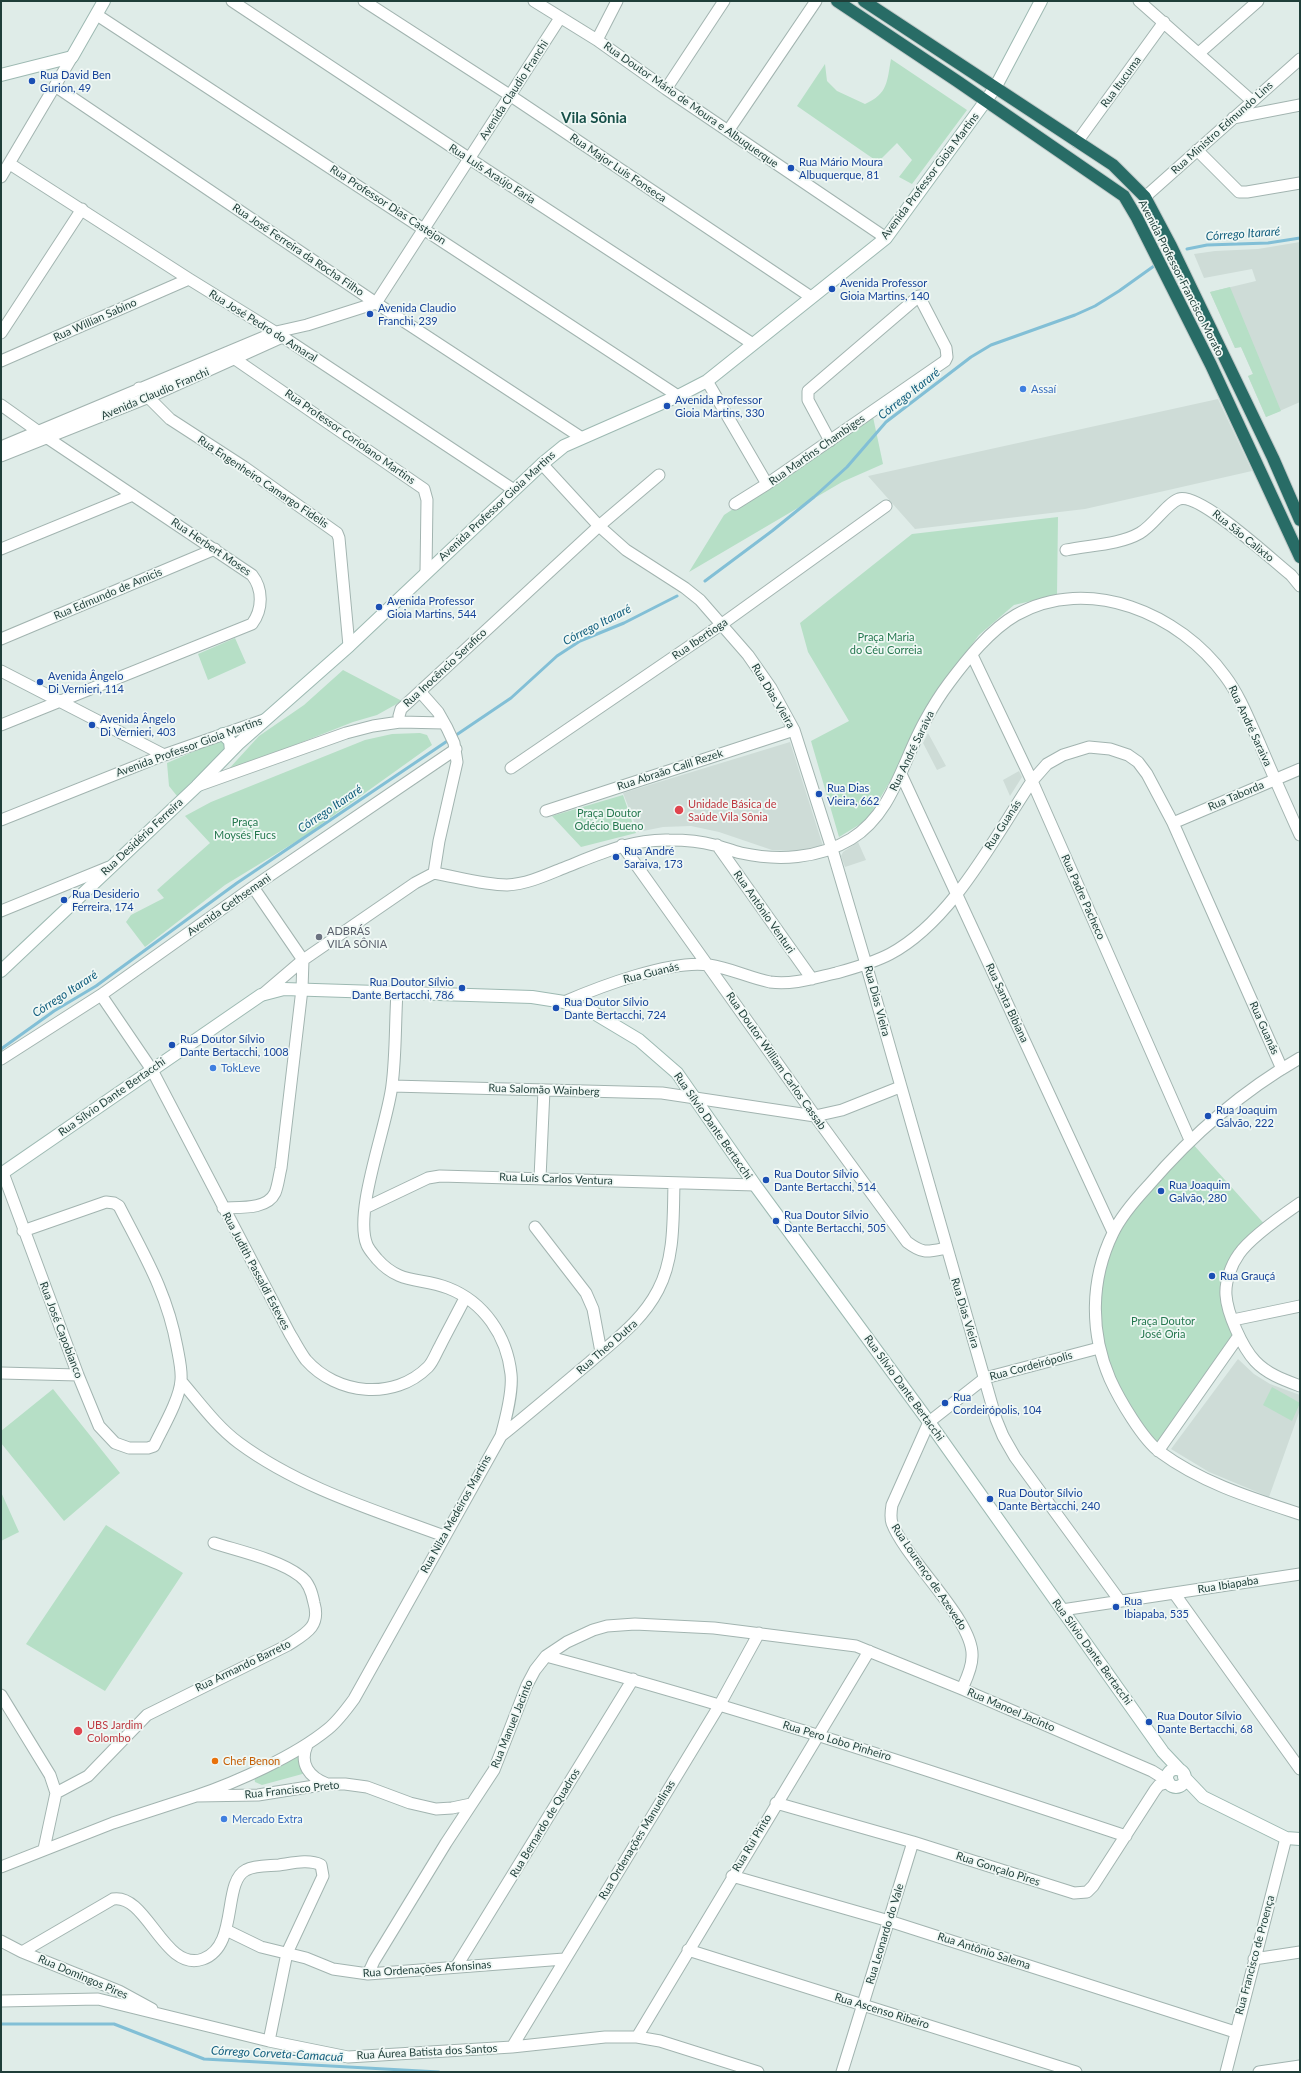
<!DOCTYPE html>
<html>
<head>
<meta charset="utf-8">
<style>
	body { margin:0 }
	#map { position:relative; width:1301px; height:2073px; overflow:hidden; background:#dfece8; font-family:Lato,sans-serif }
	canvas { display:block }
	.frame { position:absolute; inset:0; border:2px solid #1f3e39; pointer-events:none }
</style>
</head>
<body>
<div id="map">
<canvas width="1301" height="2073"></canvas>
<div class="frame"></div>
</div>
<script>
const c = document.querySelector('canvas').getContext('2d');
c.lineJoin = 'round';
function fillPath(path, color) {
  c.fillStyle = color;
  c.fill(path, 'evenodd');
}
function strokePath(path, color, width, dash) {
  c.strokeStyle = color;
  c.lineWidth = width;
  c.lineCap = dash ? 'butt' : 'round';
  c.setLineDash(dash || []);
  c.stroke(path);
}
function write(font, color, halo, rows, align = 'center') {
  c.font = font + ' Lato,sans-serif';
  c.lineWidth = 3.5;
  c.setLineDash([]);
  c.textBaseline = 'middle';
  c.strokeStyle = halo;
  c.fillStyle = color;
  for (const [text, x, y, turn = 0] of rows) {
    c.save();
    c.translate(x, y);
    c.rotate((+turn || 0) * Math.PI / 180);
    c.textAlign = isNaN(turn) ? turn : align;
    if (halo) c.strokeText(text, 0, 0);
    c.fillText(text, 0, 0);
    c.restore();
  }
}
fillPath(new Path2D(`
	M 1300,242 L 1300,402 L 1266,417 L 1248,376 L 1253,374 L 1241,347 L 1235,348 L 1210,292 L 1256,281 L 1252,269 L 1204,278 L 1194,254 L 1215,251 L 1258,249 Z
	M 1218,399 L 1252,471 L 1085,509 L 915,529 L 868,476 Z
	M 928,733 L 946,766 L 937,770 L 923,743 Z
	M 790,742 L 823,846 L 797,851 L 772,850 L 719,832 L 691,826 L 663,827 L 638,832 L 623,793 Z
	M 1019,771 L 1022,777 L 1010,796 L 1003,780 Z
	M 858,842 L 866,860 L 845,867 L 841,856 L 843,852 Z
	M 1238,1359 L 1254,1374 L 1270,1384 L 1300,1395 L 1300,1410 L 1269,1497 L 1209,1472 L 1171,1449 Z`), '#cedcd7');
fillPath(new Path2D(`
	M 891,59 L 967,110 L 912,184 L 899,177 L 912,160 L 897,143 L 878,162 L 797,106 L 825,64 L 827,81 L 837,91 L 865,104 C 888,94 887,81 891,59 Z
	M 1230,287 L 1281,411 L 1266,417 L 1248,376 L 1253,374 L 1241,347 L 1235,348 L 1210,292 Z
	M 873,417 L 883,464 L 842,482 L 689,572 L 724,515 Z
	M 1058,517 L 1057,595 L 1014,605 L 979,635 L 948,677 L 901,763 L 867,820 L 839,837 L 811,741 L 849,721 L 808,652 L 800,623 L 912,534 Z
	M 235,638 L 246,663 L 208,680 L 198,654 Z
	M 343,670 L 402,701 L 377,715 L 353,722 L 226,772 L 259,736 L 304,705 Z
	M 420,733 L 427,735 L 432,745 L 302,838 L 225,885 L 145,947 L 126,922 L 131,915 L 164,898 L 157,890 L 210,843 L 185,816 L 211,802 L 365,740 L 392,734 Z
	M 218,741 L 225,742 L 226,752 L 220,754 L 177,796 L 169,786 L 167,763 Z
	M 623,795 L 636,833 L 581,847 L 552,816 Z
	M 1192,1143 L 1267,1227 L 1254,1237 L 1225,1284 L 1237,1337 L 1159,1450 L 1139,1426 L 1100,1348 L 1098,1284 L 1114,1233 Z
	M 1272,1387 L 1300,1403 L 1292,1421 L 1263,1405 Z
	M 53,1389 L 120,1473 L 64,1521 L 1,1443 L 1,1431 Z
	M 1,1492 L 19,1532 L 1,1541 Z
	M 106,1525 L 183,1573 L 105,1691 L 26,1644 Z
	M 302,1752 L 306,1773 L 262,1785 L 255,1782 L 254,1776 Z`), '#b6dfc6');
strokePath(new Path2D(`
	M 1187,249 L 1207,245 L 1268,243 L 1300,238
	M 705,581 L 772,531 L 814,497 L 847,467 L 886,422 L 971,357 L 991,345 L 1075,315 L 1095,306 L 1119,291 L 1154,266
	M 1,1049 L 54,1011 L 96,986 L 237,883 L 511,698 L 557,656 L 580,641 L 624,623 L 677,596
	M 1,2024 L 114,2024 L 204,2059 L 439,2072`), '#82bfd6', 3);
const street = new Path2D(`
	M 232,1 L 470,159 L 753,344
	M 364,1 L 511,96 L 811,297
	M 534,1 L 597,40 L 666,89 L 886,238
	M 1139,1 L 1252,101
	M 97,15 L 678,396
	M 597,40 L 617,1
	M 1199,53 L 1258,1
	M 55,86 L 376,303 L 582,438
	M 666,89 L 724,1
	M 1233,118 L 1300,105
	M 728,131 L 816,1
	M 1077,142 L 1164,22
	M 1197,150 L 1239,192 L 1247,192 L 1300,183
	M 10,164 L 189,279 L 283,337 L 514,490
	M 1,177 L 72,57
	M 1145,197 L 1300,59
	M 1,333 L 82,209
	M 232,357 L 424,489 L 427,500 L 426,572
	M 1,361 L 189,279
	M 707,381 L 767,484
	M 139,388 L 170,419 L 244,467 L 337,533 L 339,538 L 349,646
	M 1,405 L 46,437 L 252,575 C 263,589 263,609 252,624 L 1,725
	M 1,447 L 276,332 L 307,325 L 376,303 L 560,18
	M 1,456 L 147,398 L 280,338
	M 542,464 L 599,526 L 626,550 L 685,588 L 700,600 L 748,655 L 771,688 L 794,730 L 832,849 L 866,964 L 996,1419 L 1003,1436 L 1015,1457 L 1120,1601
	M 735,504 L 767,484 L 945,361 L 947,357 L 946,348 L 919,296 L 808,391 L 808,400 L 830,441
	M 1,549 L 133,495
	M 1066,550 C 1090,545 1119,545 1140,533 C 1154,525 1166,504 1179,499 C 1200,492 1273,561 1291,575 L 1300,586
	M 1,639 L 215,549
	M 972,655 L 1032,781 L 1190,1140
	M 1,671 L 164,755
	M 422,690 L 423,695 L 438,712 L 447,728 L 454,743 L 457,762 L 439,841 L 434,873
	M 400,722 L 399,716 L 401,709 L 599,526 L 659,475
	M 511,768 L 722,624 L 886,506
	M 901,774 L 1113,1232
	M 197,786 L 346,733 L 373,726 L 400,722 L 444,723
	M 546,811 L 794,730
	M 1,820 L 164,755 L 264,720
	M 1173,823 L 1300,769
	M 622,845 L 815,1116 L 907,1242 C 923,1254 927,1252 946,1248
	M 717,845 L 812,979
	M 434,873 C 457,877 483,885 507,885 C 526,884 544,876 561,869 C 597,855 630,839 669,840 C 684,840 700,841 714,845 C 723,847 732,851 741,853 C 778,861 818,859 851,839 C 893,813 902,762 925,721 C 932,708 940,695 949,683 C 967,659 990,630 1016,615 C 1089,574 1180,614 1225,676 C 1240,696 1249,720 1259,742 C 1272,773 1286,804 1300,835
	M 253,887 L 303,960
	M 1,911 L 109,867
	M 101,995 L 152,1070 L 290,1334 C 295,1342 300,1352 306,1360 C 337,1395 394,1401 428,1367 C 433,1362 436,1353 440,1346 C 448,1330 457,1314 465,1298
	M 262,995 L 303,960 L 415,883 L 434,873
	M 564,1002 C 599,987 672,959 709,965 C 730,968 750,978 770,982 C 793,985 814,978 836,973 C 854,968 873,963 890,954 C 952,921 994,838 1032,781 L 1047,764 L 1063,755 L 1089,747 L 1110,749 L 1128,755 L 1138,762 L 1147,774 L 1173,823 L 1282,1069
	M 1300,1058 C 1242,1091 1191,1136 1148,1186 C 1135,1200 1121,1216 1113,1233 C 1090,1280 1090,1333 1110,1379 C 1119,1399 1143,1440 1160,1452 C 1202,1483 1251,1498 1300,1514
	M 1,1059 L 101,995 L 253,887 L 456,749
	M 392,1086 L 662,1093 L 815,1116 L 842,1110 L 900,1087
	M 3,1173 L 78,1375 L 99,1426 L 115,1443 L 129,1448 L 148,1448 L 154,1446 C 162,1429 180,1399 181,1380 C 182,1370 179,1358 177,1347 C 167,1292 144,1255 119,1206 L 114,1203 L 106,1202 L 23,1231
	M 540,1178 L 544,1090
	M 1300,1203 C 1284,1214 1249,1239 1239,1254 C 1231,1265 1225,1282 1226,1295 C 1227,1313 1242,1347 1255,1361 C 1267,1374 1284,1380 1300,1386
	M 223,1208 C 239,1207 267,1210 275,1193 C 278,1186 279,1176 281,1168 L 302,989 L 303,960
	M 365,1208 L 428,1178 L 440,1176 L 755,1185
	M 535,1227 L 586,1293 L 593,1309 L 601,1352
	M 1233,1320 L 1300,1306
	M 1,1373 L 78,1375
	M 181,1381 C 199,1402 217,1427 239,1443 C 300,1488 374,1510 444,1536
	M 501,1436 C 531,1412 560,1387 590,1362 C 615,1340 642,1321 658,1290 C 675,1258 673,1218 674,1183
	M 1158,1451 L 1238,1337
	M 1174,1593 L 1300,1769
	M 1062,1610 L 1300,1574
	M 546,1656 C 742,1708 934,1772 1126,1836
	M 962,1689 C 966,1680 972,1668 972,1657 C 975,1621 906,1560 892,1523 C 890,1517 891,1511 892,1505 L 929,1422 L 985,1378 L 1099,1348
	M 1,1695 L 50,1775 L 56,1793 L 44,1849
	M 307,1745 C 299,1764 309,1777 327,1784
	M 56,1793 L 88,1776 L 147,1715 L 288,1645 C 305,1634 321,1627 314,1603 C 312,1593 309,1582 300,1576 C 280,1560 239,1551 214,1543
	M 196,1796 C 237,1782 295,1756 328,1729 C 338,1721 346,1710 354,1699 L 501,1436 C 506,1418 513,1392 511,1374 C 507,1336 484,1302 448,1288 C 420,1277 400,1285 377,1259 C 374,1255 369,1250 367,1245 C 353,1212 388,1123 392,1085 C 396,1055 395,1023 397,992
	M 776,1803 L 913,1842 L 1074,1893 L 1087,1892 L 1093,1886 L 1155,1790 L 1159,1785 L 1169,1782
	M 1,1867 L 113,1823 L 196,1796 L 258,1795 L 327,1784 L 345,1784 L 367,1787 L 410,1803 L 436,1809 L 452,1808 L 471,1804
	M 732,1876 L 889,1921 L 1235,2032
	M 226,1930 L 261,1947 L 306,1958 L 333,1969 L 368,1974 L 564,1959
	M 1,1941 L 22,1952 L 119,1991 L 152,2009
	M 688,1950 L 1076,2072
	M 22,1952 L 113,1899 C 147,1893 164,1973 203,1959 C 239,1946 222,1882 246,1870 C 255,1865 269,1866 279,1865 C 293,1863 309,1859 321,1865 L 323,1876 L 287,1953 L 269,2041
	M 1254,1959 L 1300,1952
	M 456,1967 L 633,1679
	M 368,1974 L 374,1961 L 446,1843 L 494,1770 L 527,1685 L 535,1670 L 546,1656 L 567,1642 L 593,1630 L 607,1626 L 635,1624 L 714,1628 L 856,1646 L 962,1689 L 1152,1771 L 1168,1781
	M 1,2001 L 98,1999 L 269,2041 L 348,2057 L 512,2047 L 605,2037 L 637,2037 L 660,2041 L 758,2072
	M 637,2037 L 869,1651
	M 512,2047 L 719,1706 L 759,1633
	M 842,2072 L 913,1842
	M 1226,2072 L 1286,1838
	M 1259,2072 L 1300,2066`);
const secondary = new Path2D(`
	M 1,75 L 72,57 L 104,1
	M 223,734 L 230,741 L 231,751
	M 1,971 L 197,786 L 238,744 L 349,646 L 542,464 L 564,446 L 678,396 L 707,381 L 886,238 L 995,88 L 1041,1
	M 1,1174 L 261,995 L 284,989 L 532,997 L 564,1002 L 594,1013 L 639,1040 L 677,1073 L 755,1185 L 929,1422 L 1163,1752 L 1180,1770
	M1167 1778a9 9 0 1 1 18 0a9 9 0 1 1-18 0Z
	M 1184,1777 L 1203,1797 L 1286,1838 L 1300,1839`);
const highway = new Path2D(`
	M 837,1 L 957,81 L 1124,196 L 1137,218 L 1211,365 L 1300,557
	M 864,1 L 1113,165 L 1145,197 L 1171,246 L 1273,458 L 1300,520`);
strokePath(street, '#a2b4b0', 13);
strokePath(secondary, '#9db9b2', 14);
strokePath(highway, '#c0c9c8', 14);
strokePath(street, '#fff', 11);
strokePath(secondary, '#fff', 12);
strokePath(highway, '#286c66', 12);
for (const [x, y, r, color] of [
	[32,81,4,"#1a4fb4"],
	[791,168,4,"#1a4fb4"],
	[832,289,4,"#1a4fb4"],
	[370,314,4,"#1a4fb4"],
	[1023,389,4,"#3f7fe0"],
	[667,406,4,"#1a4fb4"],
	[379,607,4,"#1a4fb4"],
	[40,682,4,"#1a4fb4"],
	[92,725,4,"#1a4fb4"],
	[819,794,4,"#1a4fb4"],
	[679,810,5,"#e0444e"],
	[616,857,4,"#1a4fb4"],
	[64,900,4,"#1a4fb4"],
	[319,937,4,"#6b7280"],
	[462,988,4,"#1a4fb4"],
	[556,1008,4,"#1a4fb4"],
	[172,1045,4,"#1a4fb4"],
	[213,1068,4,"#3f7fe0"],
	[1208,1116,4,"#1a4fb4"],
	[766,1180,4,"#1a4fb4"],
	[1161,1191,4,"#1a4fb4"],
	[776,1221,4,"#1a4fb4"],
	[1212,1276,4,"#1a4fb4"],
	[945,1403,4,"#1a4fb4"],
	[990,1499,4,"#1a4fb4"],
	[1116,1607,4,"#1a4fb4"],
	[1149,1722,4,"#1a4fb4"],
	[78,1731,5,"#e0444e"],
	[215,1761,4,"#e8710a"],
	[224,1819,4,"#3f7fe0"]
]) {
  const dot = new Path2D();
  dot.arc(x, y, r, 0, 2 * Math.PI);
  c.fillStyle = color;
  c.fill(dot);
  strokePath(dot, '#f0f8f5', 1.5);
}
write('11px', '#164399', '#f0f8f5', [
	["Rua David Ben",40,75],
	["Gurion, 49",40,88],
	["Rua Mário Moura",799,162],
	["Albuquerque, 81",799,175],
	["Avenida Professor",840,283],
	["Gioia Martins, 140",840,296],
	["Avenida Claudio",378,308],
	["Franchi, 239",378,321],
	["Avenida Professor",675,400],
	["Gioia Martins, 330",675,413],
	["Avenida Professor",387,601],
	["Gioia Martins, 544",387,614],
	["Avenida Ângelo",48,676],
	["Di Vernieri, 114",48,689],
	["Avenida Ângelo",100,719],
	["Di Vernieri, 403",100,732],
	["Rua Dias",827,788],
	["Vieira, 662",827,801],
	["Rua André",624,851],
	["Saraiva, 173",624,864],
	["Rua Desiderio",72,894],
	["Ferreira, 174",72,907],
	["Rua Doutor Sílvio",454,982,"right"],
	["Dante Bertacchi, 786",454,995,"right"],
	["Rua Doutor Sílvio",564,1002],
	["Dante Bertacchi, 724",564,1015],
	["Rua Doutor Sílvio",180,1039],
	["Dante Bertacchi, 1008",180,1052],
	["Rua Joaquim",1216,1110],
	["Galvão, 222",1216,1123],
	["Rua Doutor Sílvio",774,1174],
	["Dante Bertacchi, 514",774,1187],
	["Rua Joaquim",1169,1185],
	["Galvão, 280",1169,1198],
	["Rua Doutor Sílvio",784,1215],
	["Dante Bertacchi, 505",784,1228],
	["Rua Grauçá",1220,1276],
	["Rua",953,1397],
	["Cordeirópolis, 104",953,1410],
	["Rua Doutor Sílvio",998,1493],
	["Dante Bertacchi, 240",998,1506],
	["Rua",1124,1601],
	["Ibiapaba, 535",1124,1614],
	["Rua Doutor Sílvio",1157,1716],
	["Dante Bertacchi, 68",1157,1729]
], 'left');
write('11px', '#1f3e39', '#f0f8f5', [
	["Rua Itucuma",1121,82,-54],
	["Avenida Claudio Franchi",514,90,-57],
	["Rua Doutor Mário de Moura e Albuquerque",691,105,35],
	["Rua Ministro Edmundo Lins",1222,128,-42],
	["Rua Major Luis Fonseca",618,168,34],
	["Rua Luís Araújo Faria",492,174,33],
	["Avenida Professor Gioia Martins",930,176,-53],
	["Rua Professor Dias Castejon",388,205,33],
	["Rua José Ferreira da Rocha Filho",298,250,34],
	["Avenida Professor Francisco Morato",1181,278,63],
	["Rua Willian Sabino",95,320,-24],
	["Rua José Pedro do Amaral",263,326,32],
	["Avenida Claudio Franchi",155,394,-23],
	["Rua Professor Coriolano Martins",350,437,35],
	["Rua Martins Chambiges",817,450,-35],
	["Rua Engenheiro Camargo Fidelis",263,482,34],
	["Avenida Professor Gioia Martins",497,506,-43],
	["Rua São Calixto",1243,536,39],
	["Rua Herbert Moses",211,547,34],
	["Rua Edmundo de Amicis",108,594,-23],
	["Rua Ibertioga",700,639,-34],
	["Rua Inocêncio Serafico",445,668,-43],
	["Rua Dias Vieira",773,696,59],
	["Rua André Saraiva",1250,726,65],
	["Avenida Professor Gioia Martins",189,747,-20],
	["Rua André Saraiva",912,751,-64],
	["Rua Abraão Calil Rezek",670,770,-18],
	["Rua Taborda",1236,796,-23],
	["Rua Guanás",1003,825,-57],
	["Rua Desidério Ferreira",142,837,-43],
	["Rua Padre Pacheco",1083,897,66],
	["Avenida Gethsemani",229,905,-35],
	["Rua Antônio Venturi",764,912,55],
	["Rua Guanás",651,973,-14],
	["Rua Dias Vieira",877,1001,75],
	["Rua Santa Bibiana",1007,1003,65],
	["Rua Guanás",1264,1028,66],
	["Rua Doutor William Carlos Cassab",776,1061,55],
	["Rua Salomão Wainberg",544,1090,2],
	["Rua Sílvio Dante Bertacchi",112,1097,-35],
	["Rua Sílvio Dante Bertacchi",713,1126,55],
	["Rua Luis Carlos Ventura",556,1179,2],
	["Rua Judith Passaldi Esteves",256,1271,62],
	["Rua Dias Vieira",965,1313,73],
	["Rua José Capobianco",61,1330,69],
	["Rua Theo Dutra",607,1347,-41],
	["Rua Cordeirópolis",1031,1366,-15],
	["Rua Sílvio Dante Bertacchi",904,1388,54],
	["Rua Nilza Medeiros Martins",456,1514,-61],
	["Rua Lourenço de Azevedo",929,1577,56],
	["Rua Ibiapaba",1228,1585,-9],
	["Rua Sílvio Dante Bertacchi",1092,1652,54],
	["Rua Armando Barreto",243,1666,-26],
	["Rua Manoel Jacinto",1011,1710,23],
	["Rua Manuel Jacinto",512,1724,-68],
	["Rua Pero Lobo Pinheiro",837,1741,17],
	["Rua Francisco Preto",292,1790,-6],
	["Rua Bernardo de Quadros",545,1823,-59],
	["Rua Ordenações Manuelinas",637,1840,-59],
	["Rua Rui Pinto",752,1843,-59],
	["Rua Gonçalo Pires",998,1869,18],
	["Rua Leonardo do Vale",885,1934,-73],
	["Rua Antônio Salema",984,1951,18],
	["Rua Francisco de Proença",1255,1955,-75],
	["Rua Ordenações Afonsinas",427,1969,-4],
	["Rua Domingos Pires",83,1977,23],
	["Rua Ascenso Ribeiro",882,2011,17],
	["Rua Áurea Batista dos Santos",427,2052,-3]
]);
write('11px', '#366cbe', '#f0f8f5', [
	["Assaí",1031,389],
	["TokLeve",221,1068],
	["Mercado Extra",232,1819]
], 'left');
write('11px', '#25784f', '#f0f8f5', [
	["Praça Maria",886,637],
	["do Céu Correia",886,650],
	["Praça Doutor",609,813],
	["Odécio Bueno",609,826],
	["Praça",245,822],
	["Moysés Fucs",245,835],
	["Praça Doutor",1163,1321],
	["José Oria",1163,1334]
]);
write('11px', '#be3a42', '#f0f8f5', [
	["Unidade Básica de",688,804],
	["Saúde Vila Sônia",688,817],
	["UBS Jardim",87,1725],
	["Colombo",87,1738]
], 'left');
write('11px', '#5b616d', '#f0f8f5', [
	["ADBRÁS",327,931],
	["VILA SÔNIA",327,944]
], 'left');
write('11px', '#c56008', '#f0f8f5', [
	["Chef Benon",223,1761]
], 'left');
write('italic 12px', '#14607f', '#f0f8f5', [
	["Córrego Itararé",1243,234,-4],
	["Córrego Itararé",909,394,-38],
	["Córrego Itararé",597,625,-27],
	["Córrego Itararé",330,809,-34],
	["Córrego Itararé",65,994,-33],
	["Córrego Corveta-Camacuã",277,2054,3]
]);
write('bold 15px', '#19514a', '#f0f8f5', [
	["Vila Sônia",594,118]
]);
</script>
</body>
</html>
